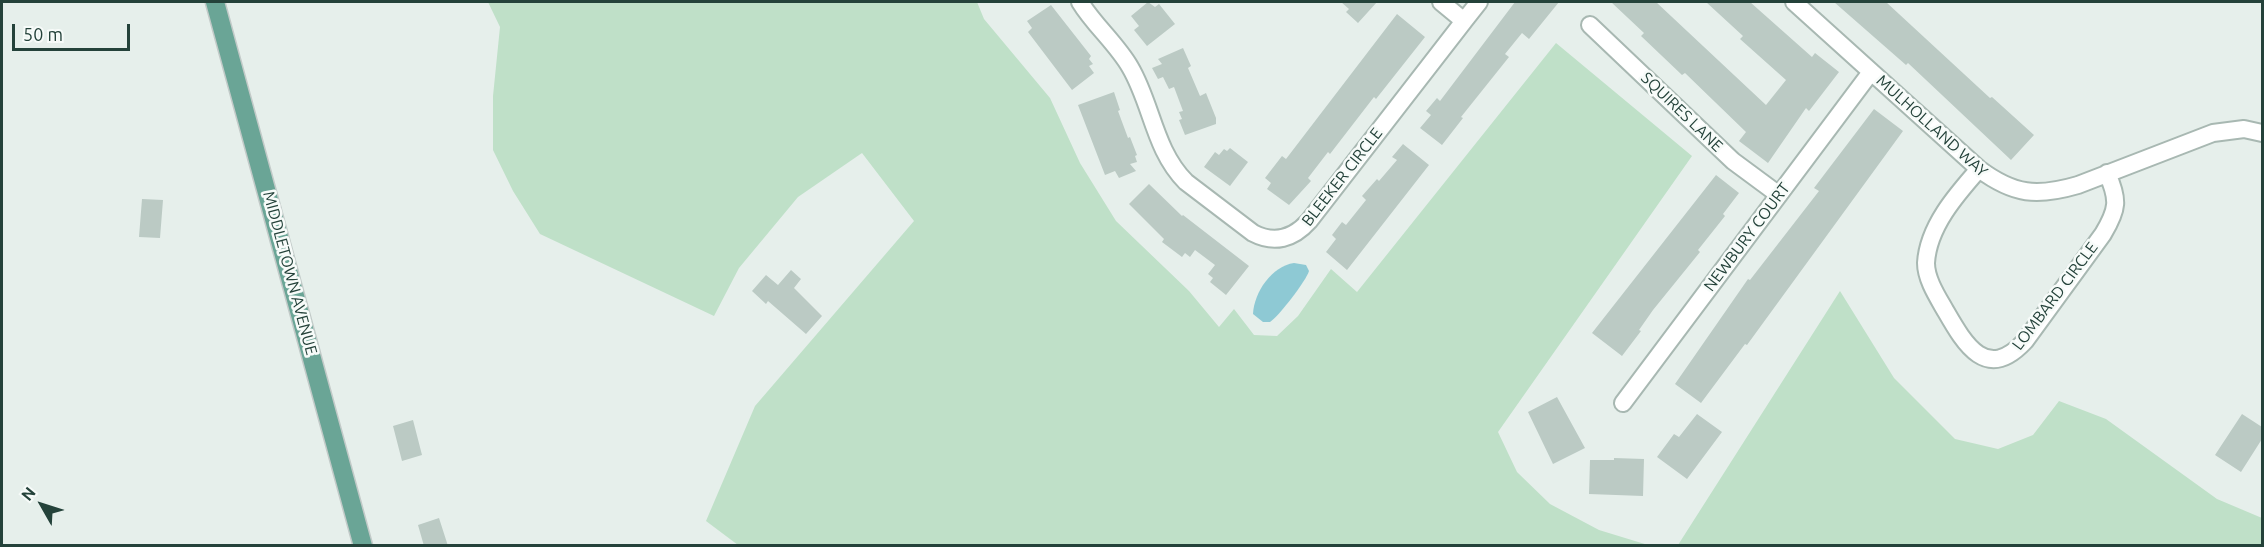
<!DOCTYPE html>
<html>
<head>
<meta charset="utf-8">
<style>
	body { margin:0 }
	#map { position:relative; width:2264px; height:547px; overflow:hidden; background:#e6efeb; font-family:Ubuntu,sans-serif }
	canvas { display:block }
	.frame { position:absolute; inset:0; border:3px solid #24423a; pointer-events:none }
	.north { position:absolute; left:12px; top:475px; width:60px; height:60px; -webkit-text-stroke:4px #f7fbf9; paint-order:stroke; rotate:309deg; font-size:16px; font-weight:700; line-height:24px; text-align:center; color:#24423a }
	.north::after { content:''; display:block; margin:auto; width:21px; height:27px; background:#24423a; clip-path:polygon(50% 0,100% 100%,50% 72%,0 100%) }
	.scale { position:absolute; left:12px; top:24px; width:118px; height:27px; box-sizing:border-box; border:3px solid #24423a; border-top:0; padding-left:8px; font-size:18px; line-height:21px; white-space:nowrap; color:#24423a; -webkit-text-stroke:4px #f7fbf9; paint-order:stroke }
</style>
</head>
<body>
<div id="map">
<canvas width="2264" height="547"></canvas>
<div class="frame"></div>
<div class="north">N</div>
<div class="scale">50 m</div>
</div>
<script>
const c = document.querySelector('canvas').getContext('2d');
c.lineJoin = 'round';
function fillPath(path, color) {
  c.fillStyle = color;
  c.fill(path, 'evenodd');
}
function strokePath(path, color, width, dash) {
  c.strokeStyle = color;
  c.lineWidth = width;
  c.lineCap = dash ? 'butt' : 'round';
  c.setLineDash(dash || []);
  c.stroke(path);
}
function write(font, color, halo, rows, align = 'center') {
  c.font = font + ' Ubuntu,sans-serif';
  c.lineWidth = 5;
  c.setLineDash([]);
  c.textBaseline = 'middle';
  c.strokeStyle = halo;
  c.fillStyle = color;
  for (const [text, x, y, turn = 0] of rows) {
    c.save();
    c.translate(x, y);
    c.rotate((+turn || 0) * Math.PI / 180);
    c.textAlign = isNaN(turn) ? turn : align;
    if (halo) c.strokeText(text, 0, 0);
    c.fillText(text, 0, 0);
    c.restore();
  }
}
fillPath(new Path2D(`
	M 488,2 L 977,2 L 984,19 L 1050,98 L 1080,163 L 1116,221 L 1189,291 L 1219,327 L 1234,309 L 1254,335 L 1277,336 L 1298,316 L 1331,269 L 1357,292 L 1556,43 L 1692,156 L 1498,432 L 1517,472 L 1550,504 L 1599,530 L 1648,545 L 738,545 L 706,521 L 755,406 L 914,221 L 862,153 L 798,197 L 739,268 L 714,316 L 540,234 L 513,191 L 493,150 L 493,96 L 500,27 Z
	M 1840,291 L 1894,378 L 1955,439 L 1998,449 L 2033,435 L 2059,401 L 2106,419 L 2217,499 L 2262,518 L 2262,545 L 1678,545 Z`), '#bfe0c8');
fillPath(new Path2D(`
	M 1294,263 L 1306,265 L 1309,271 C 1306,281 1279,316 1270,322 L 1263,322 L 1253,314 C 1254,292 1272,266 1294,263 Z`), '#8ec9d4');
fillPath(new Path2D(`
	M 1148,2 L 1155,7 L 1159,4 L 1175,24 L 1147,46 L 1134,30 L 1139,26 L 1131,16 Z
	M 1341,2 L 1377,2 L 1358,23 L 1346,12 L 1349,9 Z
	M 1515,2 L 1559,2 L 1529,39 L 1522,33 L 1505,54 L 1509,57 L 1461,117 L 1463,118 L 1442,145 L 1420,128 L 1431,115 L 1426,111 L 1437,98 L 1440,101 Z
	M 1611,2 L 1656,2 L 1766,105 L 1786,80 L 1740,39 L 1743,36 L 1706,2 L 1750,2 L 1812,57 L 1815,53 L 1839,72 L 1809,111 L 1806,108 L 1768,163 L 1739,141 L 1746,132 L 1685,73 L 1682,75 L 1641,36 L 1644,33 Z
	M 1834,2 L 1886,2 L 1990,98 L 1992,97 L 2034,135 L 2011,160 L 1908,63 L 1906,65 Z
	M 1051,5 L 1091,56 L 1089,59 L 1093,64 L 1089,66 L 1094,73 L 1072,90 L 1028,32 L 1032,28 L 1027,21 Z
	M 1397,14 L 1425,37 L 1376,99 L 1374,97 L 1330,154 L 1328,152 L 1308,178 L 1311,181 L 1289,205 L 1267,189 L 1271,183 L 1265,178 L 1282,156 L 1286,159 Z
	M 1183,48 L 1191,66 L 1188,68 L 1200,96 L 1206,93 L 1216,118 L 1216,124 L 1185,135 L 1179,120 L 1182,119 L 1179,112 L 1183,111 L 1174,87 L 1169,89 L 1163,77 L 1158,79 L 1152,68 L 1162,64 L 1158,59 Z
	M 1114,92 L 1120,110 L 1118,111 L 1128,138 L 1130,137 L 1137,155 L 1135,156 L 1137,162 L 1130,164 L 1136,171 L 1119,178 L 1115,171 L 1105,175 L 1078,105 Z
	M 1874,109 L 1903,131 L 1747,345 L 1745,344 L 1701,403 L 1675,384 L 1748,279 L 1750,280 L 1819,191 L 1814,188 Z
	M 1403,144 L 1429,165 L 1347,270 L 1326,252 L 1336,239 L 1332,235 L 1342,222 L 1346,225 L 1366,200 L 1362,196 L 1377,179 L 1379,181 L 1397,160 L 1392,157 Z
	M 1230,148 L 1248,162 L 1230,186 L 1204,167 L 1215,152 L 1219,155 L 1224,149 L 1227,151 Z
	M 1716,175 L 1739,193 L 1723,214 L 1725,216 L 1698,250 L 1700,252 L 1653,310 L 1639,330 L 1641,331 L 1622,356 L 1592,333 Z
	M 1149,184 L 1182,216 L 1183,215 L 1249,266 L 1226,295 L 1210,282 L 1213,278 L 1208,274 L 1215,265 L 1195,250 L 1190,257 L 1185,253 L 1182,257 L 1162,242 L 1164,239 L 1129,204 Z
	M 142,199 L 163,200 L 160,238 L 139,237 Z
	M 791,270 L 801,279 L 794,288 L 822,316 L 806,334 L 768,301 L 766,304 L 752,291 L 766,275 L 778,285 Z
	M 1557,397 L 1585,448 L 1553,464 L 1528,412 Z
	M 1697,414 L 1722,432 L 1687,479 L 1657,457 L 1674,434 L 1679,437 Z
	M 2242,414 L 2262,427 L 2262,439 L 2241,472 L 2215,455 Z
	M 413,420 L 422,455 L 402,461 L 393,426 Z
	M 1614,458 L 1644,459 L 1643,496 L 1589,494 L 1590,460 L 1614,460 Z
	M 439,518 L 448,546 L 424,546 L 418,525 Z`), '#bbcac4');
const minor = new Path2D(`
	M 1080,2 C 1094,25 1116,43 1130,67 C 1152,104 1154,150 1186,182 L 1253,233 C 1274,244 1293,239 1309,221 L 1464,21 L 1441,2
	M 1794,2 L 1979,169 C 2014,195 2037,197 2078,185 L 2213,133 L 2244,129 L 2262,133
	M 1464,21 L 1479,2
	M 1590,25 L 1733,161 L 1779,195
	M 1979,169 C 1956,195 1928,227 1926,263 C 1926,279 1937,296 1945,310 C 1964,343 1986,383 2025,341 L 2103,234 C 2118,209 2119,200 2107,173
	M 1623,403 L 1871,72`);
const major = new Path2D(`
	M 215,2 L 363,546`);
strokePath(minor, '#a8b8b2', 20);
strokePath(major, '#c2cac8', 21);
strokePath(minor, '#fff', 16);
strokePath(major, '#6aa596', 18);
write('16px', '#24423a', '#f7fbf9', [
	["SQUIRES LANE",1682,112,44],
	["MULHOLLAND WAY",1932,126,42],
	["BLEEKER CIRCLE",1342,177,-52],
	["NEWBURY COURT",1747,237,-53],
	["MIDDLETOWN AVENUE",290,273,75],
	["LOMBARD CIRCLE",2055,296,-53]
]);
</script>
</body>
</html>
